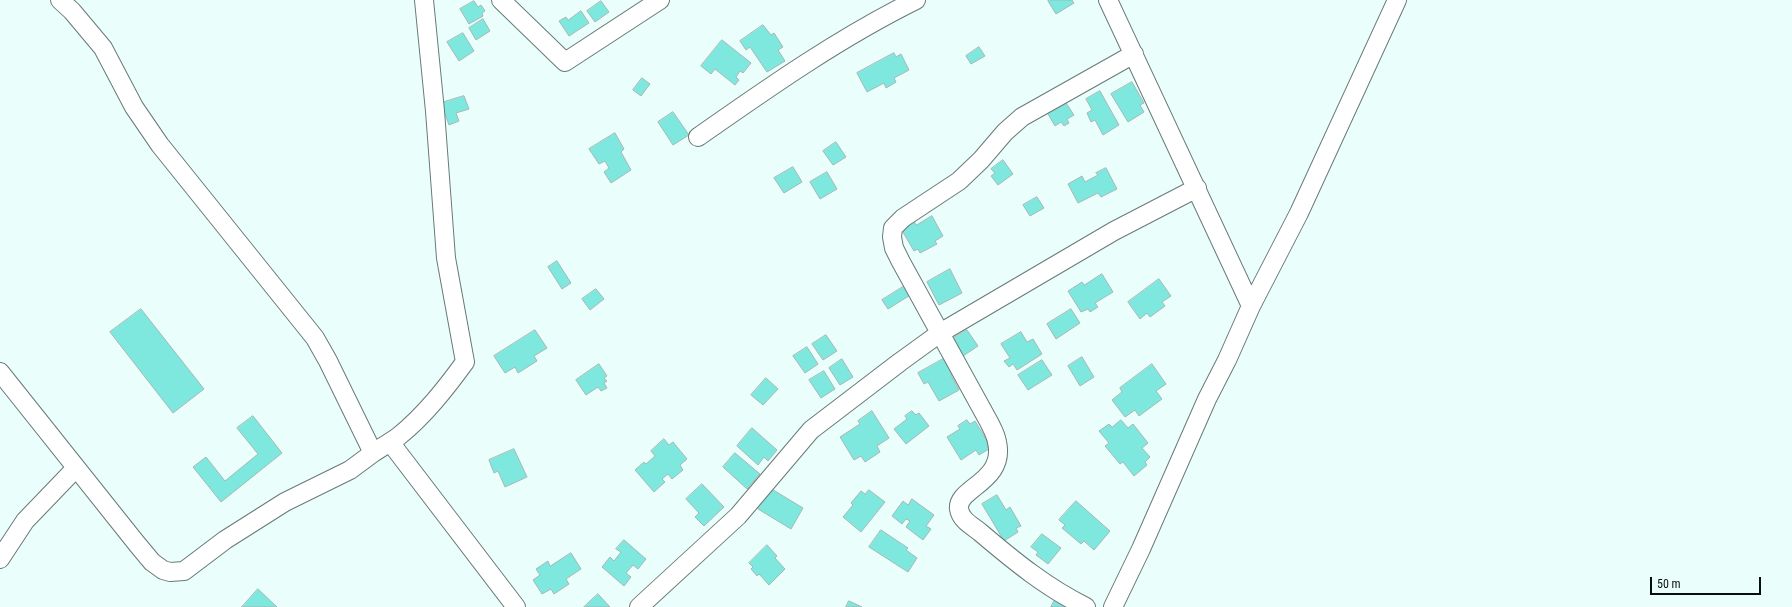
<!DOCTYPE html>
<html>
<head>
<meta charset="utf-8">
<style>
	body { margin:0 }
	#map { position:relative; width:1792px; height:607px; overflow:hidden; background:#eafefb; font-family:"Roboto Condensed",sans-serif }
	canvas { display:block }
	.scale { position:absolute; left:1650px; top:577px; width:111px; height:18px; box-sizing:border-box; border:2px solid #070e0d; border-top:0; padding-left:5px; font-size:12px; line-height:14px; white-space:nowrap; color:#070e0d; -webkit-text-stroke:3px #eafefb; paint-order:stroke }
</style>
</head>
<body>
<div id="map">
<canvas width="1792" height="607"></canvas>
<div class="scale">50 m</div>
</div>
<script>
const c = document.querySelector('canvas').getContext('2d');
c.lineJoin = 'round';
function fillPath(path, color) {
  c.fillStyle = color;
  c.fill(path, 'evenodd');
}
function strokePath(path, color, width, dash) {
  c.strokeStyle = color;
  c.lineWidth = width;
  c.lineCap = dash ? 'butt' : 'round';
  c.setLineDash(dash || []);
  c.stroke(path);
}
const building = new Path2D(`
	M 1050,0 L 1072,0 L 1074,3 L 1056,14 L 1048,1 Z
	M 474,1 L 478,7 L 481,5 L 485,11 L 482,13 L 483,16 L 469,24 L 460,9 Z
	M 601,1 L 609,12 L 595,22 L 587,11 Z
	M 581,11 L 589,23 L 569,36 L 559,21 L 566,17 L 568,20 Z
	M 483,19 L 490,31 L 476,40 L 469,28 Z
	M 763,25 L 771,35 L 774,33 L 783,47 L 778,50 L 785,61 L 767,72 L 750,47 L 746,50 L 740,41 Z
	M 463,33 L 474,51 L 459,61 L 447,42 Z
	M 722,40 L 751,63 L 743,73 L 740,71 L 736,77 L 739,80 L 735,85 L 715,69 L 711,74 L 701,66 Z
	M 979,47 L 985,56 L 971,64 L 966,56 Z
	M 894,53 L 896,57 L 901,54 L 909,70 L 894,78 L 896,82 L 886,88 L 884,83 L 867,92 L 857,73 Z
	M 642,78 L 650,84 L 641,96 L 633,90 Z
	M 1132,82 L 1144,103 L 1140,105 L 1144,112 L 1128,122 L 1111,94 Z
	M 1100,91 L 1119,125 L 1103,135 L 1095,120 L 1091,122 L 1087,113 L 1092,110 L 1086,99 Z
	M 464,96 L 469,109 L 456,113 L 459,121 L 449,125 L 441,103 Z
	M 1066,103 L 1074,115 L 1067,119 L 1069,123 L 1064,126 L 1061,122 L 1055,126 L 1048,114 Z
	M 673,112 L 689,135 L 673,145 L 658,122 Z
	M 615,133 L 624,149 L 621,152 L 631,170 L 611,183 L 604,172 L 609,168 L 605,161 L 599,164 L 589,149 Z
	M 836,142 L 846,157 L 833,165 L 823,151 Z
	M 1003,160 L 1013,174 L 998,185 L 991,176 L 995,173 L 991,169 Z
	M 793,167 L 802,182 L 784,193 L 774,178 Z
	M 1106,168 L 1117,189 L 1101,197 L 1098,193 L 1078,203 L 1068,184 L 1082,176 L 1085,182 L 1098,175 L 1096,173 Z
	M 827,172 L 837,189 L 820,199 L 810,182 Z
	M 1037,197 L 1044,208 L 1030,216 L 1023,205 Z
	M 932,216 L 943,236 L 935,241 L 937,244 L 920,253 L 918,249 L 914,251 L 900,227 L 913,219 L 916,225 Z
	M 557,261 L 571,283 L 562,289 L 548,267 Z
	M 950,269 L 962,293 L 939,305 L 927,282 Z
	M 1102,274 L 1113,292 L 1095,303 L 1098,307 L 1090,312 L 1088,309 L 1081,312 L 1068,291 L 1082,282 L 1084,285 Z
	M 1159,279 L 1171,296 L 1162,302 L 1165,306 L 1150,317 L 1147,313 L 1140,319 L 1128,302 Z
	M 906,285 L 912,294 L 888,309 L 882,300 Z
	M 596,289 L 604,299 L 590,310 L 582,299 Z
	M 141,309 L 204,389 L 173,413 L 110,332 Z
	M 1071,309 L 1080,323 L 1056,339 L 1047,324 Z
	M 535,330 L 547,348 L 534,356 L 537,361 L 518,373 L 515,367 L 505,373 L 494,356 Z
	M 967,330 L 978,346 L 963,356 L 952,339 Z
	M 1021,332 L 1027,342 L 1033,339 L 1042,354 L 1017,370 L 1013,364 L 1009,367 L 1004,361 L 1010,358 L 1001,344 Z
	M 826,335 L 837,351 L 823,360 L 812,344 Z
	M 807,347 L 818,364 L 805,373 L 793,356 Z
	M 1082,357 L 1094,377 L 1080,386 L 1068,366 Z
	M 945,358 L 957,372 L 951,375 L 959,390 L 939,401 L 928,382 L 924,384 L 918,373 Z
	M 842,359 L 853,377 L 840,385 L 829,368 Z
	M 1042,360 L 1052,375 L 1028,390 L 1018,375 Z
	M 599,364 L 607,376 L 604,378 L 607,381 L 604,383 L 607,388 L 601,391 L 598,387 L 586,395 L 576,380 Z
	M 1152,364 L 1166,384 L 1156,391 L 1162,399 L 1139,416 L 1135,410 L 1125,417 L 1112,400 L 1122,392 L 1120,388 Z
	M 824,371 L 835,389 L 821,398 L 809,380 Z
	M 766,378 L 778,389 L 763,405 L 751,395 Z
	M 872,411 L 889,438 L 877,446 L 880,452 L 865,462 L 861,456 L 854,460 L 840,437 L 860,424 L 858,421 Z
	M 912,411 L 916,415 L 919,413 L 929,426 L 906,444 L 894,429 L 907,419 L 905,416 Z
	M 253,416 L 282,453 L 221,502 L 193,467 L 206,457 L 225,481 L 258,454 L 237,428 Z
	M 967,420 L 970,424 L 975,421 L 989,444 L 987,446 L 989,449 L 979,455 L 976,450 L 961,460 L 947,437 L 960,429 L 958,426 Z
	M 1121,420 L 1128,428 L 1133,424 L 1148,443 L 1142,448 L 1150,457 L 1145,462 L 1147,465 L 1134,476 L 1123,462 L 1120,464 L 1105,446 L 1109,443 L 1099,431 L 1109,424 L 1112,427 Z
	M 752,428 L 777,450 L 768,461 L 764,457 L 758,465 L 737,446 Z
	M 664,439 L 669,445 L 673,442 L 687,459 L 680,465 L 683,470 L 672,479 L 668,474 L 662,479 L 665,482 L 654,492 L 635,470 L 644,462 L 646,464 L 655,456 L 651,451 Z
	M 514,449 L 527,477 L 505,487 L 498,471 L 494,473 L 489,460 Z
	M 735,453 L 760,474 L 747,489 L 723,467 Z
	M 702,484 L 724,507 L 704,526 L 695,517 L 699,513 L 686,499 Z
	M 770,488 L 803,508 L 791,529 L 758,509 Z
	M 869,490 L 885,502 L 861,532 L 843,517 L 853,505 L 851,503 L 861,491 L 865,494 Z
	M 997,495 L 1006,510 L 1010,507 L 1021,526 L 1016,528 L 1018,532 L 1004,541 L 982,504 Z
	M 912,499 L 934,515 L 926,526 L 931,529 L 923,540 L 906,527 L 910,521 L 906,519 L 902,524 L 892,516 L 903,501 L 908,505 Z
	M 1076,501 L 1110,531 L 1094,550 L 1084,541 L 1081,544 L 1062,528 L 1065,525 L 1059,520 Z
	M 881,530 L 908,548 L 906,550 L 917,558 L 908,572 L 869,547 Z
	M 1042,534 L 1061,548 L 1048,564 L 1036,555 L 1038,552 L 1031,547 Z
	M 624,540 L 646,559 L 638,569 L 633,565 L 626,573 L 631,577 L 624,586 L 602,567 L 610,557 L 614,561 L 621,552 L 616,549 Z
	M 767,545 L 777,556 L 775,558 L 785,569 L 769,585 L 759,574 L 757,576 L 751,569 L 753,567 L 749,563 Z
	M 571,553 L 581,569 L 566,579 L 569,584 L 554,594 L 551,589 L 542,594 L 533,580 L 540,575 L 536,569 L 548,561 L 550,566 Z
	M 258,589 L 277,607 L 242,607 Z
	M 598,594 L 610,607 L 584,607 Z
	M 1057,596 L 1079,607 L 1051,607 Z
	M 849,601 L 862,607 L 846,607 Z`);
fillPath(building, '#7fe8de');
strokePath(building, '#a5b8b6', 1);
const minor = new Path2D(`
	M 501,0 L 565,62 L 660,0
	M 1108,0 L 1251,306 L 1227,360 L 1207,399 L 1141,549 L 1113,607
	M 698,137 C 768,88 839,38 916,0
	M 1251,306 L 1299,213 L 1397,0
	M 0,372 L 137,544 L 152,562 L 163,570 L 170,572 L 184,571 L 225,540 L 285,502 L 350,470 L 373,453 L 328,361 L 315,338 L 160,145 L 134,107 L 103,48 L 72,11 L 60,0
	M 390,442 L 516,607
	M 373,453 C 382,447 391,442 399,436 C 425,415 446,388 465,362 L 446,258 L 435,111 L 424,0
	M 0,559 L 25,521 L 75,469
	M 639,607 L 738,516 L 811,430 L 900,362 L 940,333 L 1114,231 L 1197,188
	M 1086,607 C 1047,588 1014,561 981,533 C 973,526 961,521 959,509 C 956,488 1006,482 997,442 C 996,435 992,428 989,422 L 901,262 L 894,248 L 892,237 L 893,228 L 903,218 L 959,181 L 981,160 L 1005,132 L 1022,117 L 1134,54`);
strokePath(minor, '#687a77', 20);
strokePath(minor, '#fff', 18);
</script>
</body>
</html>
